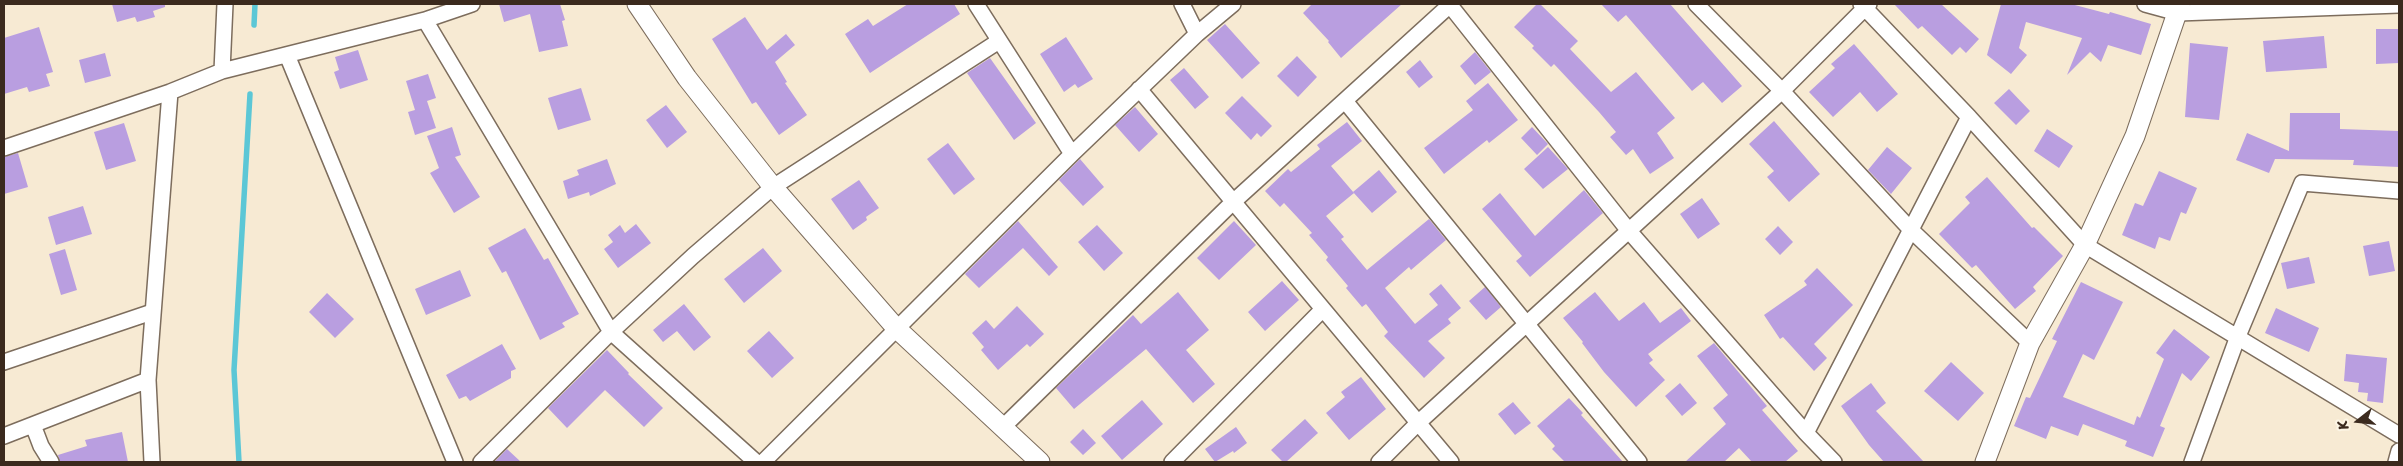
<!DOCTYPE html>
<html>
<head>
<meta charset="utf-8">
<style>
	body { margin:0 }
	#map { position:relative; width:2403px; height:466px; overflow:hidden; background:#f7ead3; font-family:Sriracha,sans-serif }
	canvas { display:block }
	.frame { position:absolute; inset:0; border:5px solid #3b2a1e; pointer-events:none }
	.north { position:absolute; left:2333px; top:396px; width:50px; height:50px; -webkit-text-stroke:4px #fcf5e5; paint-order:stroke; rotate:254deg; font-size:14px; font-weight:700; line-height:20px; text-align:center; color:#3b2a1e }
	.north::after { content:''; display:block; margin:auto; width:18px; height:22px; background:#3b2a1e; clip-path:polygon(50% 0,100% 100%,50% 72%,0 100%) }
</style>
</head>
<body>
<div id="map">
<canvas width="2403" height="466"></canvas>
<div class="frame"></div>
<div class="north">K</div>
</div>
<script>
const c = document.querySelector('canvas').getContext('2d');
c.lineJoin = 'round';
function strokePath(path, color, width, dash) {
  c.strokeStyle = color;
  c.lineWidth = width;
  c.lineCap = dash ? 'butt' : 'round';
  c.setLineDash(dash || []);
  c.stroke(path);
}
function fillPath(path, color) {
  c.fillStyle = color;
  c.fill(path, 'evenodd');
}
strokePath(new Path2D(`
	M 254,25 L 255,4
	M 239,462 L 234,370 L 250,94`), '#5cc7d6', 5.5);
fillPath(new Path2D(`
	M 112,4 L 165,4 L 165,7 L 153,11 L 155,17 L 137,22 L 135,17 L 117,22 Z
	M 499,4 L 560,4 L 565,20 L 562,21 L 568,46 L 539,52 L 530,14 L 504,22 Z
	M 908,4 L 954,4 L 960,14 L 870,73 L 845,34 L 868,19 L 873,26 Z
	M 1312,4 L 1402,4 L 1341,58 L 1328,42 L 1329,41 L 1303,13 Z
	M 1537,4 L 1540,4 L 1578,41 L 1570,49 L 1611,92 L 1636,72 L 1675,118 L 1657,133 L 1674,158 L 1650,174 L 1633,149 L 1626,155 L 1610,137 L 1616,132 L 1599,112 L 1554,64 L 1551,67 L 1532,48 L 1534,46 L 1514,27 Z
	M 1601,4 L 1670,4 L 1742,86 L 1722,103 L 1703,82 L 1692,91 L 1626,15 L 1618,22 Z
	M 1894,4 L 1941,4 L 1979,39 L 1966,53 L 1960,47 L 1952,55 L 1922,26 L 1918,29 Z
	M 2001,4 L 2071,4 L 2109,14 L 2110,12 L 2151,24 L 2141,55 L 2108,45 L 2101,62 L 2090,52 L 2067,75 L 2082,38 L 2026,22 L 2019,48 L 2027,55 L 2011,74 L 1987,55 Z
	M 745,17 L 767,50 L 786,34 L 795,45 L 775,62 L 787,82 L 785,83 L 807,115 L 779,135 L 756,102 L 752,104 L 712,39 Z
	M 1225,24 L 1260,63 L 1242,79 L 1207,40 Z
	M 39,27 L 53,72 L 46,74 L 50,86 L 29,92 L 27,87 L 4,94 L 4,38 Z
	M 2376,29 L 2399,29 L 2399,63 L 2376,64 Z
	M 2324,36 L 2327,68 L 2266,72 L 2263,41 Z
	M 1066,37 L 1093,79 L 1078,88 L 1075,84 L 1064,92 L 1040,54 Z
	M 2190,43 L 2228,47 L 2219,120 L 2185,117 Z
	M 1854,44 L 1898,94 L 1877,112 L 1860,92 L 1833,117 L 1809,92 L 1835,68 L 1831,64 Z
	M 358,50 L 368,80 L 340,89 L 334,72 L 339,70 L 335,57 Z
	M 1475,52 L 1491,72 L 1475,85 L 1460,66 Z
	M 105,53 L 111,76 L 85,83 L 79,60 Z
	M 1297,56 L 1317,77 L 1298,97 L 1277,76 Z
	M 990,58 L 1036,123 L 1014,140 L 967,73 Z
	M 1420,60 L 1433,77 L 1419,88 L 1406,72 Z
	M 1184,68 L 1209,97 L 1195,109 L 1170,80 Z
	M 428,74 L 436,98 L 427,101 L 436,128 L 415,135 L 408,112 L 415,110 L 406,81 Z
	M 1488,83 L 1518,120 L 1489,143 L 1487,140 L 1444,174 L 1424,148 L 1473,110 L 1466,101 Z
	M 581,88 L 591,120 L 558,130 L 548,98 Z
	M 2009,89 L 2030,111 L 2016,125 L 1994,103 Z
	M 1242,96 L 1272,126 L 1261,137 L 1257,133 L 1251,140 L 1225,113 Z
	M 666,105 L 687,132 L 667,148 L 646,120 Z
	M 1135,107 L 1158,134 L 1139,152 L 1115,125 Z
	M 2290,113 L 2340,113 L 2340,129 L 2399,131 L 2399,167 L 2353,165 L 2354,160 L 2275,159 L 2269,173 L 2236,160 L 2247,133 L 2289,151 Z
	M 1774,121 L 1820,174 L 1789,202 L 1767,177 L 1774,171 L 1749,144 Z
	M 1347,122 L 1362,141 L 1331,166 L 1354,193 L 1326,216 L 1344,237 L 1341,239 L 1367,270 L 1429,219 L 1446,240 L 1411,270 L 1409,267 L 1385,288 L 1415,324 L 1438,305 L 1429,294 L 1441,284 L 1461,308 L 1448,319 L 1451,323 L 1428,341 L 1445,358 L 1424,378 L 1384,336 L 1388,332 L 1366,304 L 1362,307 L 1346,288 L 1348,286 L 1326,260 L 1328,257 L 1309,235 L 1312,233 L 1284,203 L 1280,207 L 1265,191 L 1288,169 L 1291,172 L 1320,149 L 1317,145 Z
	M 124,123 L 136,161 L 106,170 L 94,132 Z
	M 452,127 L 461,155 L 455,157 L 480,197 L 454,213 L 430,173 L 439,168 L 427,136 Z
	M 1532,127 L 1548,144 L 1537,155 L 1521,138 Z
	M 2047,129 L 2073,146 L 2059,168 L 2034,151 Z
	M 948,143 L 975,179 L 954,195 L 927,159 Z
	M 1548,147 L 1568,169 L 1543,189 L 1524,169 Z
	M 1887,147 L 1912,168 L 1891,194 L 1868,170 Z
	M 18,153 L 28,187 L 4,194 L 4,157 Z
	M 607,159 L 616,184 L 590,196 L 589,192 L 568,199 L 563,181 L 579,175 L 577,170 Z
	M 1080,159 L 1104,187 L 1083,206 L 1059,180 Z
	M 1379,170 L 1397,192 L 1372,213 L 1353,192 Z
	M 2159,171 L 2197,188 L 2186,214 L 2181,212 L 2170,241 L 2159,237 L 2155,249 L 2122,235 L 2135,203 L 2143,206 Z
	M 1987,177 L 2032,228 L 2034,227 L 2063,256 L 2033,287 L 2036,291 L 2015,309 L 1976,265 L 1972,268 L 1939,234 L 1970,203 L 1965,197 Z
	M 859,180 L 879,208 L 866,217 L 867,220 L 853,230 L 831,199 Z
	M 1584,190 L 1603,213 L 1530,277 L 1516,261 L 1522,256 L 1482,209 L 1500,193 L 1535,236 Z
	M 1702,198 L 1720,224 L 1698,239 L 1680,214 Z
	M 83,206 L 92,234 L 56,245 L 48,217 Z
	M 1018,221 L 1058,267 L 1049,276 L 1023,248 L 979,288 L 965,274 Z
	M 1234,221 L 1256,245 L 1219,280 L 1197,258 Z
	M 636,224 L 651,243 L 618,268 L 604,249 L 613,242 L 608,235 L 620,225 L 625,233 Z
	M 1097,225 L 1123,253 L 1104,271 L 1078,242 Z
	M 1778,226 L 1793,242 L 1780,255 L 1765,239 Z
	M 525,228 L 544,260 L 548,258 L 579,314 L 562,323 L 565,327 L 540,340 L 506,271 L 502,273 L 488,248 Z
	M 2389,241 L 2395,271 L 2369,276 L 2363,246 Z
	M 763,248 L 782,271 L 744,303 L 724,279 Z
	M 65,249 L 77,290 L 61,295 L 49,254 Z
	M 2309,257 L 2315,283 L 2287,289 L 2281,263 Z
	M 1817,268 L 1853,305 L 1814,344 L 1827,358 L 1814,371 L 1783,337 L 1780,339 L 1764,315 L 1807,285 L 1804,281 Z
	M 460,270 L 471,296 L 426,315 L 415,289 Z
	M 1282,281 L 1299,300 L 1265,331 L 1248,312 Z
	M 2081,282 L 2123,302 L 2094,360 L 2083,354 L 2063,397 L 2134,425 L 2137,416 L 2140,418 L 2164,359 L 2156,353 L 2174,329 L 2210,357 L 2191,381 L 2182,373 L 2160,426 L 2165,428 L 2153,457 L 2125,446 L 2127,441 L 2083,424 L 2078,436 L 2051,426 L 2046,439 L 2014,426 L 2026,397 L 2030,398 L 2057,341 L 2052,339 Z
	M 1485,287 L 1501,307 L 1486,320 L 1469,301 Z
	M 1178,292 L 1209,330 L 1186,350 L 1215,384 L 1193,403 L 1146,349 L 1074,409 L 1056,388 L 1133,315 L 1141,324 Z
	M 1595,292 L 1619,321 L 1644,302 L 1660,323 L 1681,308 L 1691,321 L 1648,354 L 1653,360 L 1649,363 L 1665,380 L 1636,407 L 1604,372 L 1582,343 L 1583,342 L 1563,318 Z
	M 327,293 L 354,319 L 335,338 L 309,312 Z
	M 684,304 L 711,337 L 694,351 L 677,331 L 663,342 L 653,330 Z
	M 1017,306 L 1044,334 L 1030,347 L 1027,344 L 998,370 L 981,350 L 984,347 L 972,333 L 986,320 L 994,329 Z
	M 2276,308 L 2319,328 L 2309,352 L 2265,333 Z
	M 769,331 L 794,358 L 772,378 L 747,351 Z
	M 1714,343 L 1767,406 L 1762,410 L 1798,451 L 1785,462 L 1752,462 L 1739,448 L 1724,462 L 1685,462 L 1726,424 L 1713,408 L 1728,395 L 1697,356 Z
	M 502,344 L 516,369 L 511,371 L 511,378 L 470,401 L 466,396 L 459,399 L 446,375 Z
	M 607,350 L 629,373 L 628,374 L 663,408 L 644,427 L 605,390 L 567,428 L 548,408 Z
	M 2346,354 L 2387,358 L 2383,403 L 2367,401 L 2368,393 L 2358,392 L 2359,383 L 2344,381 Z
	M 1951,362 L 1984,393 L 1958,421 L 1924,391 Z
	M 1361,377 L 1386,409 L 1349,440 L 1326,413 L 1345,397 L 1341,392 Z
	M 1680,383 L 1697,403 L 1682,416 L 1665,396 Z
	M 1871,383 L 1886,403 L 1876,411 L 1924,462 L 1884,462 L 1869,445 L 1841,406 Z
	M 1569,398 L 1583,413 L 1581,415 L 1623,462 L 1565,462 L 1552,449 L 1555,446 L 1537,426 Z
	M 1142,400 L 1163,424 L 1122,460 L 1101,436 Z
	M 1513,402 L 1531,423 L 1515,435 L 1498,414 Z
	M 1305,419 L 1318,433 L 1286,462 L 1283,462 L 1271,450 Z
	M 1236,427 L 1247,443 L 1234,453 L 1233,451 L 1215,462 L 1205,449 Z
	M 1083,429 L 1096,443 L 1083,455 L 1070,442 Z
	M 122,432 L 128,462 L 60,462 L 58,455 L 87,446 L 85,440 Z
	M 507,449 L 521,462 L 494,462 Z`), '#b99ee0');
const minor = new Path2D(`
	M 976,4 L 1072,154
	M 1182,4 L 1197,34
	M 1449,4 L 1629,231 L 1806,433 L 1834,462
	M 1696,4 L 1782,91 L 1911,230 L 2030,343
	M 1861,4 L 1969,117 L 2085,245 L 2399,435
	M 2145,4 L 2178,13 L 2399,5
	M 425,20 L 611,332 L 756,462
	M 287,55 L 455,462
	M 222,71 L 225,4
	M 1139,89 L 1451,462
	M 1345,101 L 1639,462
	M 4,148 L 170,92 L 222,71 L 425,20 L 472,4
	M 4,362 L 152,312
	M 33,425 L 41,446 L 51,462
	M 1002,428 L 1232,203 L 1451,4
	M 1806,433 L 1969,117
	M 4,436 L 148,380
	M 152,462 L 148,380 L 170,92
	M 481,462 L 611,332 L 693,256 L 773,187 L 999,41
	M 763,462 L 1072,154 L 1197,34 L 1233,4
	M 1172,462 L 1323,309
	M 1379,462 L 1419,422 L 1782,91 L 1869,4
	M 2192,462 L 2238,336 L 2302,183 L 2399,191
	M 2396,462 L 2399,451`);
const tertiary = new Path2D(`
	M 637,4 L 687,78 L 773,187 L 896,328 L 1040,462
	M 1985,462 L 2030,343 L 2085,245 L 2135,136 L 2180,4`);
strokePath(minor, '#7d6d5d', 18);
strokePath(tertiary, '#7d6d5d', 21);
strokePath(minor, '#fff', 15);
strokePath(tertiary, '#fff', 19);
</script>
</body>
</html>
